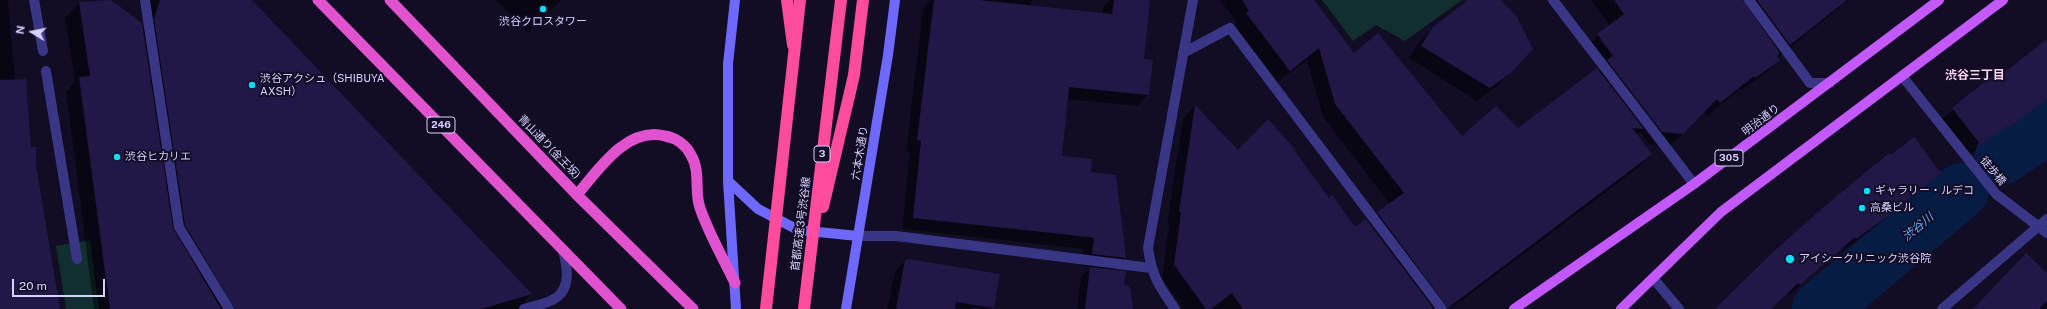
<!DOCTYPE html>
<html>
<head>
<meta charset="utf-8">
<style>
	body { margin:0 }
	#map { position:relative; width:2047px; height:309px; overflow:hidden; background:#120d25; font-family:"Public Sans",sans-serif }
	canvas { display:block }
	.north { position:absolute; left:12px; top:12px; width:40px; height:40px; -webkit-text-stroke:3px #120d25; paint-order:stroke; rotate:280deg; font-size:11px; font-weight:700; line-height:16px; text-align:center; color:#d7d1ff }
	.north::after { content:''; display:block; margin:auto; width:14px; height:18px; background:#d7d1ff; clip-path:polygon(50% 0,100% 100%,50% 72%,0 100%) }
	.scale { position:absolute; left:12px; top:279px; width:93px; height:18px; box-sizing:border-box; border:2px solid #d7d1ff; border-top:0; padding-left:5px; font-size:12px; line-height:14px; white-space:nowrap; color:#d7d1ff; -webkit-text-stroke:3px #120d25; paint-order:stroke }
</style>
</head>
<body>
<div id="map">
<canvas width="2047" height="309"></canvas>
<div class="north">N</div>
<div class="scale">20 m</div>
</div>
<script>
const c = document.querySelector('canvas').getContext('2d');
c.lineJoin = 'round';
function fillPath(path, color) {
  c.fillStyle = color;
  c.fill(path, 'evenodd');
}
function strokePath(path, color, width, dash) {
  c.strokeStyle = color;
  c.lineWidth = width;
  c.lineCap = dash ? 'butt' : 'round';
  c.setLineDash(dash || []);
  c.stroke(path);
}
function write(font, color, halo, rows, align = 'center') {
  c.font = font + ' "Public Sans","Noto Sans JP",sans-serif';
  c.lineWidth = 4;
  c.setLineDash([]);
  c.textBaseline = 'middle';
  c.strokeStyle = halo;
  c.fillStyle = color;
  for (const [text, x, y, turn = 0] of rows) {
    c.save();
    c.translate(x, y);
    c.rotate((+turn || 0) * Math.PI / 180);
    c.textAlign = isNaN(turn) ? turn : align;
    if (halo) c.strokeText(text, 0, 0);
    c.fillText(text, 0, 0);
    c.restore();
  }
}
fillPath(new Path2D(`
	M 1322,0 L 1462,0 L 1405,41 L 1376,25 L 1353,41 Z
	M 90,240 L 99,309 L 66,309 L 56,246 Z`), '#102f2e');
fillPath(new Path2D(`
	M 0,0 L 8,0 L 15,80 L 35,166 L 59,309 L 0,309 Z
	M 151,0 L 250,0 L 531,294 L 525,300 L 526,301 L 518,309 L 94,309 L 66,92 L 75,82 L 65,18 L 79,3 L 110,1 L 142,30 Z
	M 496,0 L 561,0 L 528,32 Z
	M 931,0 L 1032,0 L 1030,6 L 1102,14 L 1103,7 L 1110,0 L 1149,0 L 1143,60 L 1148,95 L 1137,106 L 1067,99 L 1060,157 L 1090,173 L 1115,176 L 1125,258 L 1113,271 L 1123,286 L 1132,309 L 1077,309 L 1081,277 L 1092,267 L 1081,265 L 1083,249 L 902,229 L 910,152 L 906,152 L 923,8 Z
	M 1220,0 L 1311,0 L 1354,54 L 1462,137 L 1518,129 L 1600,69 L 1585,48 L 1610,26 L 1591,0 L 1848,0 L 1777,58 L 1779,60 L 1765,73 L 1742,90 L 1740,89 L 1707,116 L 1704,111 L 1669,147 L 1649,144 L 1640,132 L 1637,136 L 1651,154 L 1639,167 L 1450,309 L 1184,309 L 1162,278 L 1169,224 L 1167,224 L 1183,118 L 1195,106 L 1237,152 L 1293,150 L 1328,199 L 1355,228 L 1367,223 L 1390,204 L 1323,117 L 1307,60 L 1277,82 L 1234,26 L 1237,23 Z
	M 1470,0 L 1498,0 L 1511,72 L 1498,85 L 1477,101 L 1409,58 L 1420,41 L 1433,28 Z
	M 2047,43 L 2047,100 L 1997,138 L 1995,135 L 1970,155 L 1942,119 L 1997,74 L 2000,77 Z
	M 1940,173 L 1885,220 L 1846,248 L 1844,246 L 1789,295 L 1787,292 L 1770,309 L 1717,309 Z
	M 905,261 L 999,275 L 993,308 L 887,309 L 895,271 Z
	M 2047,275 L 2047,309 L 1974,309 Z`), '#0007');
strokePath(new Path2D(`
	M 2003,156 L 2047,126
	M 1820,309 L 1961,191`), '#071c44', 56);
fillPath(new Path2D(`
	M 111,0 L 142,23 L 173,228 L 221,309 L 110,309 L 79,77 L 90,76 L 79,2 Z
	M 160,0 L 252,0 L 532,294 L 481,309 L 235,309 L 185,225 L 154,19 Z
	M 934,0 L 979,0 L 1112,14 L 1114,0 L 1150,0 L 1144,59 L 1153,60 L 1149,95 L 1069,87 L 1062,156 L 1092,159 L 1091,172 L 1116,175 L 1126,258 L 1092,254 L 1094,238 L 1089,237 L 913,218 L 921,141 L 917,140 Z
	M 1242,0 L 1314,0 L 1354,53 L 1378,33 L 1462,136 L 1496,106 L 1518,128 L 1597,68 L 1644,129 L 1632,128 L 1652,154 L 1448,308 L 1377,212 L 1404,193 L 1335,104 L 1319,48 L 1290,71 L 1246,13 L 1249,11 Z
	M 1468,0 L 1500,0 L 1517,17 L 1533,49 L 1512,72 L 1490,88 L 1421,46 L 1433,27 Z
	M 1614,0 L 1743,0 L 1780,53 L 1777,56 L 1780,60 L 1755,78 L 1754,76 L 1720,103 L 1717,99 L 1683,134 L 1662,132 L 1607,60 L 1613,56 L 1597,34 L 1624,14 Z
	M 1757,0 L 1847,0 L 1790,45 Z
	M 2047,39 L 2047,99 L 2008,128 L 2006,126 L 1981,145 L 1952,108 L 1997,72 L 2000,76 Z
	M 26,79 L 31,147 L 36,147 L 36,165 L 60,309 L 0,309 L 0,80 Z
	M 1195,105 L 1238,150 L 1268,119 L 1295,149 L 1294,150 L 1329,198 L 1332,195 L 1355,227 L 1366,219 L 1434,309 L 1243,309 L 1232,293 L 1211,309 L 1206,309 L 1174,265 L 1181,212 L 1179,212 Z
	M 1914,137 L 1941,173 L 1895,209 L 1896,210 L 1856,239 L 1855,237 L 1800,285 L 1798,283 L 1771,309 L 1715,309 L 1772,253 L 1825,206 L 1889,153 L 1891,155 Z
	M 2026,253 L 2047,273 L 2047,301 L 2039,309 L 1973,309 Z
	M 908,259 L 1000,274 L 994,308 L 956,302 L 955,309 L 896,309 L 905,260 Z
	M 1090,267 L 1126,271 L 1124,285 L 1130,286 L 1133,309 L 1085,309 Z`), '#221847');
strokePath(new Path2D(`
	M 34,0 L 43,51
	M 46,71 L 77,259`), '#3a3686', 10);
strokePath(new Path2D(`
	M 145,0 L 179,227 L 229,309
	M 1553,0 L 1694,184
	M 1749,0 L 1810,83 L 1830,83
	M 1183,53 L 1230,28 L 1442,309
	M 1902,76 L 1996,194 L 2047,233
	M 858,236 L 896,236 L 1151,268
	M 1653,278 L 1679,309
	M 524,309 C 533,306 546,304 554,299 C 572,289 567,266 563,250
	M 1175,309 C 1159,286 1152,277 1148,248 L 1193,0
	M 1942,309 L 2047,219`), '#3a3686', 10);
strokePath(new Path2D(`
	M 735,0 L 728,64 L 728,181 L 736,309
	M 728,181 L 758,209 L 798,230 L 858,236
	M 846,309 L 888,55 L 895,0`), '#6e68ff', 10);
strokePath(new Path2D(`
	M 1514,309 L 1694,184 L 1939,0
	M 1621,309 L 1721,212 L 2003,0`), '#c358ff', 10);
strokePath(new Path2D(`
	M 318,0 L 621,309
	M 390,0 L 577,195 L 693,309
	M 577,195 C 598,170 627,126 665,136 C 676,138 686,145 691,155 C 701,172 694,191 700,208 C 709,234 723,258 735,283`), '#e152cf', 11);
strokePath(new Path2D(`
	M 787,0 L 793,45`), '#ff4c9f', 12);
strokePath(new Path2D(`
	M 823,207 L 854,75 L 863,0
	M 766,309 L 800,0
	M 804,309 L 841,0`), '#ff4c9f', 12);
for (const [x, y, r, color] of [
	[543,9,4,"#00dffc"],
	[252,85,4,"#00dffc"],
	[117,157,4,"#00dffc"],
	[1867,191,4,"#00dffc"],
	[1862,208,4,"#00dffc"],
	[1790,259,5,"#00dffc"]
]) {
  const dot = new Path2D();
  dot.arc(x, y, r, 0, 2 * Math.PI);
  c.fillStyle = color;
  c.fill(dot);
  strokePath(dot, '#120d25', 1.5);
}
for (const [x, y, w] of [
	[441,125,28],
	[822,154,16],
	[1729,158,28]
]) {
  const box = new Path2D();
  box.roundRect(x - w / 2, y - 8, w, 16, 3);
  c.fillStyle = '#120d25';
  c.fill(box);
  strokePath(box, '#d7d1ff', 1);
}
write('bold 10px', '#d7d1ff', null, [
	["246",441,125],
	["3",822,154],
	["305",1729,158]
]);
write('11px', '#d7d1ff', '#120d25', [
	["渋谷クロスタワー",543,22,"center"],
	["渋谷アクシュ（SHIBUYA",260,79],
	["AXSH）",260,92],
	["渋谷ヒカリエ",125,157],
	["ギャラリー・ルデコ",1875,191],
	["高桑ビル",1870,208],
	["アイシークリニック渋谷院",1799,259]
], 'left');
write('11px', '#d7d1ff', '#120d25', [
	["明治通り",1761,120,-37],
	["青山通り(金王坂)",549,147,46],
	["六本木通り",860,153,-81],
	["徒歩橋",1993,171,50],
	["首都高速3号渋谷線",801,224,-83]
]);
write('bold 12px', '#ffd3ee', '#120d25', [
	["渋谷三丁目",1975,75]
]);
write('italic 12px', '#5fb3ff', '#120d25', [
	["渋谷川",1918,227,-40]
]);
</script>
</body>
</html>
